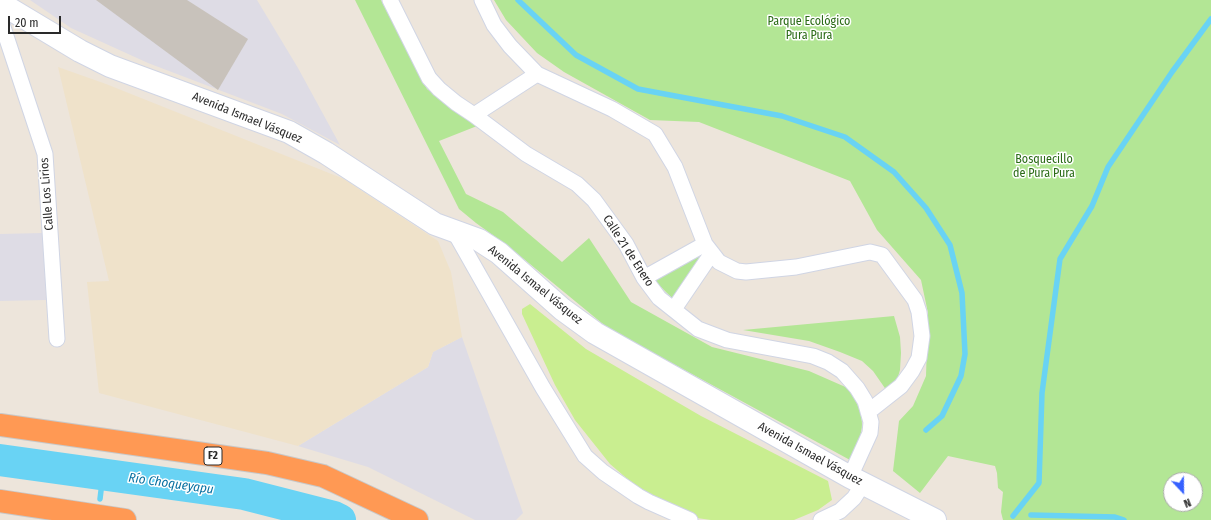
<!DOCTYPE html>
<html>
<head>
<meta charset="utf-8">
<style>
	body { margin:0 }
	#map { position:relative; width:1211px; height:520px; overflow:hidden; background:#ede5db; font-family:"Fira Sans Condensed",sans-serif }
	canvas { display:block }
	.north { position:absolute; left:1163px; top:472px; width:40px; height:40px; box-sizing:border-box; background:#fff; border:1px solid #aaa; border-radius:50%; rotate:158deg; font-size:11px; font-weight:700; line-height:16px; text-align:center; color:#2a2a2a }
	.north::after { content:''; display:block; margin:auto; width:14px; height:18px; background:#3661ff; clip-path:polygon(50% 0,100% 100%,50% 72%,0 100%) }
	.scale { position:absolute; left:8px; top:16px; width:53px; height:18px; box-sizing:border-box; border:2px solid #2a2a2a; border-top:0; padding-left:5px; font-size:12px; line-height:14px; white-space:nowrap; color:#2a2a2a; -webkit-text-stroke:3px #fff; paint-order:stroke }
</style>
</head>
<body>
<div id="map">
<canvas width="1211" height="520"></canvas>
<div class="north">N</div>
<div class="scale">20 m</div>
</div>
<script>
const c = document.querySelector('canvas').getContext('2d');
c.lineJoin = 'round';
function fillPath(path, color) {
  c.fillStyle = color;
  c.fill(path, 'evenodd');
}
function strokePath(path, color, width, dash) {
  c.strokeStyle = color;
  c.lineWidth = width;
  c.lineCap = dash ? 'butt' : 'round';
  c.setLineDash(dash || []);
  c.stroke(path);
}
function write(font, color, halo, rows, align = 'center') {
  c.font = font + ' "Fira Sans Condensed",sans-serif';
  c.lineWidth = 3;
  c.setLineDash([]);
  c.textBaseline = 'middle';
  c.strokeStyle = halo;
  c.fillStyle = color;
  for (const [text, x, y, turn = 0] of rows) {
    c.save();
    c.translate(x, y);
    c.rotate((+turn || 0) * Math.PI / 180);
    c.textAlign = isNaN(turn) ? turn : align;
    if (halo) c.strokeText(text, 0, 0);
    c.fillText(text, 0, 0);
    c.restore();
  }
}
fillPath(new Path2D(`
	M 30,0 L 257,0 L 298,68 L 340,145 L 282,114 L 148,63 L 71,28 Z
	M 43,233 L 46,300 L 0,301 L 0,234 Z
	M 462,337 L 523,513 L 516,520 L 475,520 L 368,467 L 298,446 L 428,367 L 433,352 Z`), '#dedce5');
fillPath(new Path2D(`
	M 58,67 L 106,84 L 344,179 L 438,241 L 451,272 L 462,337 L 433,352 L 428,367 L 298,446 L 99,393 L 87,282 L 109,281 Z`), '#efe2ca');
fillPath(new Path2D(`
	M 355,0 L 381,0 L 427,89 L 477,126 L 439,141 L 466,194 L 503,212 L 562,262 L 589,238 L 631,302 L 712,347 L 809,371 L 850,389 C 855,399 862,412 862,424 C 862,436 855,449 850,460 L 609,329 L 508,246 L 476,223 L 459,209 Z
	M 494,0 L 1211,0 L 1211,520 L 1003,520 L 1001,512 L 1003,492 L 998,488 L 997,473 L 995,466 L 948,456 L 920,493 L 893,471 L 899,421 L 913,406 L 926,376 L 928,313 L 921,280 L 877,230 L 850,181 L 699,122 L 650,120 L 564,72 L 537,53 L 506,20 ZM 1171,480 L 1195,480 L 1195,504 L 1171,504 Z
	M 701,255 L 672,298 L 654,280 Z
	M 894,316 L 900,337 L 901,353 L 900,370 L 894,390 L 889,394 L 873,371 L 862,361 L 840,352 L 809,341 L 743,330 Z`), '#b3e695');
fillPath(new Path2D(`
	M 530,304 L 586,349 L 701,416 L 828,481 L 832,500 L 818,510 L 794,520 L 711,520 L 697,518 L 666,506 L 638,488 L 610,464 L 575,420 L 555,385 L 522,314 L 522,309 Z`), '#c9ee90');
strokePath(new Path2D(`
	M 518,0 L 576,55 L 638,89 L 782,116 L 845,137 L 894,172 L 926,208 L 950,245 L 962,293 L 965,354 L 961,376 L 942,416 L 926,430
	M 100,499 L 103,474
	M 1031,515 L 1115,517 L 1124,520
	M 1013,516 L 1039,483 L 1042,393 L 1060,259 L 1092,206 L 1108,167 L 1172,72 L 1211,19`), '#69d3f4', 5.5);
strokePath(new Path2D(`
	M 0,460 L 244,494 L 334,517 L 340,520`), '#69d3f4', 32);
fillPath(new Path2D(`
	M 96,0 L 187,0 L 248,39 L 218,90 Z`), '#c8c2bb');
const minor = new Path2D(`
	M 390,0 L 429,78 L 439,89 L 456,103 L 474,115 L 526,154 L 577,184 L 594,200 L 626,244 L 644,278 L 659,298 L 698,329 L 727,340 L 813,356 L 828,362 L 842,371 L 857,388 L 865,401 L 871,422 L 870,433 L 850,477
	M 482,0 L 494,25 L 510,46 L 537,74 L 612,109 L 655,134 L 675,167 L 705,244 L 719,262 L 737,271 L 746,272 L 796,267 L 870,252 L 882,255 L 915,300 L 919,312 L 922,336 L 919,358 L 912,371 L 901,386 L 868,412
	M 9,9 L 1,21 L 45,154 L 57,339
	M 474,115 L 537,74
	M 454,231 L 543,388 L 585,456 L 603,472 L 638,496 L 649,502 L 690,520
	M 644,278 L 705,244
	M 674,309 L 712,253
	M 821,520 L 840,511 L 854,498 L 863,484`);
const secondary = new Path2D(`
	M 0,3 L 80,51 L 110,66 L 289,132 L 326,153 L 435,224 L 479,240 L 499,253 L 562,309 L 595,333 L 850,477 L 935,520`);
const motorway = new Path2D(`
	M 0,425 L 267,463 L 323,476 L 417,520
	M 0,501 L 125,520`);
strokePath(minor, '#d0d5e4', 17);
strokePath(secondary, '#d0d5e4', 24);
strokePath(motorway, '#c8c8c8', 24);
strokePath(minor, '#fff', 15);
strokePath(secondary, '#fff', 22);
strokePath(motorway, '#ff9954', 22);
for (const [x, y, w] of [
	[213,456,18]
]) {
  const box = new Path2D();
  box.roundRect(x - w / 2, y - 9, w, 18, 3);
  c.fillStyle = '#fff';
  c.fill(box);
  strokePath(box, '#2a2a2a', 1);
}
write('bold 11px', '#2a2a2a', null, [
	["F2",213,456]
]);
write('12px', '#2a6b16', '#fff', [
	["Parque Ecológico",809,22],
	["Pura Pura",809,36],
	["Bosquecillo",1044,160],
	["de Pura Pura",1044,174]
]);
write('12px', '#2a2a2a', '#fff', [
	["Avenida Ismael Vásquez",247,118,22],
	["Calle Los Lirios",47,194,-94],
	["Calle 21 de Enero",628,251,57],
	["Avenida Ismael Vásquez",535,285,39],
	["Avenida Ismael Vásquez",810,454,29]
]);
write('italic 13px', '#0770a1', '#fff', [
	["Río Choqueyapu",171,484,8]
]);
</script>
</body>
</html>
